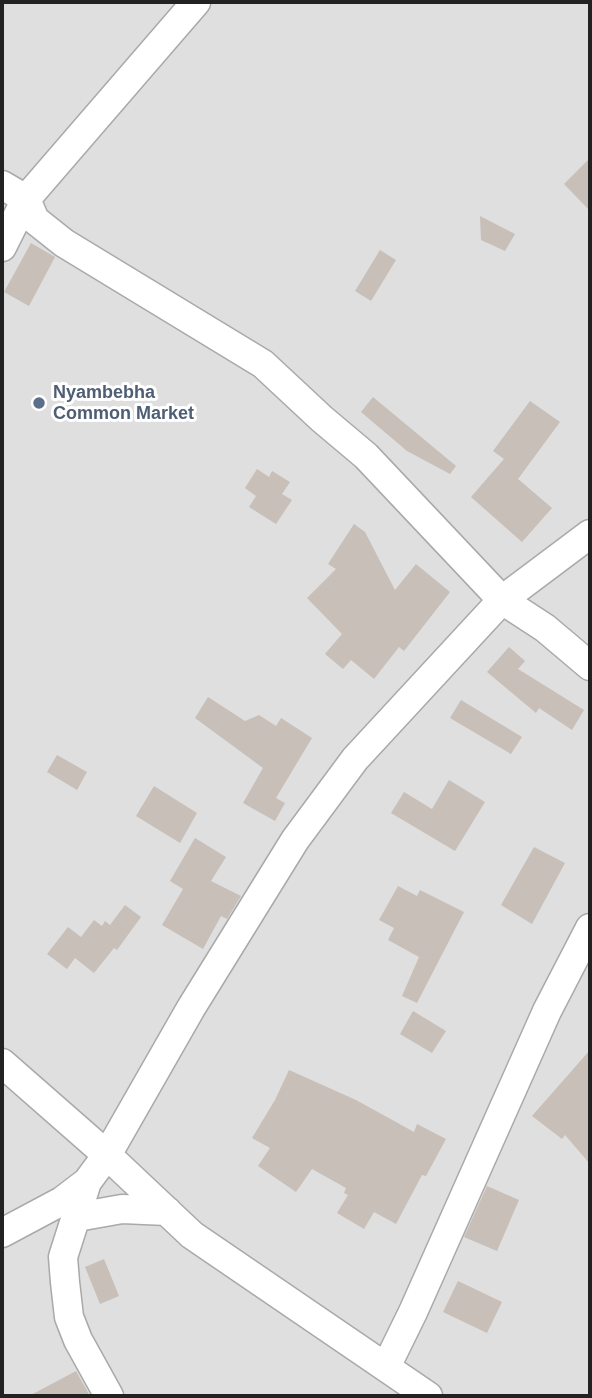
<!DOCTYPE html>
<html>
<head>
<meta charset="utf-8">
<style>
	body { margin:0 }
	#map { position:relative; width:592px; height:1398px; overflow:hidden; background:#f2efe9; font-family:Arial,sans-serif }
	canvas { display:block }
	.frame { position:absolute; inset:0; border:4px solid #222; pointer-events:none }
</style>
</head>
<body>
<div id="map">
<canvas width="592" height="1398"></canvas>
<div class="frame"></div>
</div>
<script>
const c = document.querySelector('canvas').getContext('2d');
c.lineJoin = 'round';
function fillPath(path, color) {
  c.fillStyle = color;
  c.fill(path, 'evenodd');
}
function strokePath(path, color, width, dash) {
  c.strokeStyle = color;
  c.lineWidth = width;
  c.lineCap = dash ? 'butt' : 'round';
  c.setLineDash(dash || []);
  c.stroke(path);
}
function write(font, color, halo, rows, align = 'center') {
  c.font = font + ' Arial,sans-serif';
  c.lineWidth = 6;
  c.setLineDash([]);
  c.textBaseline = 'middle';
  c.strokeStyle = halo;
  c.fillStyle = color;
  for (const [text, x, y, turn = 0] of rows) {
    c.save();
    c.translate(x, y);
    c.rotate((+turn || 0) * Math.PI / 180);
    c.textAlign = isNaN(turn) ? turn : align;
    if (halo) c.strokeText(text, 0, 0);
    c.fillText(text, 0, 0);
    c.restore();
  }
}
fillPath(new Path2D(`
	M 2,2 L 590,2 L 590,1396 L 2,1396 Z`), '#e0dfdf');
fillPath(new Path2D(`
	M 590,158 L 590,211 L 564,184 Z
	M 480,216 L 515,234 L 505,251 L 481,240 Z
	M 31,243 L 55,257 L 29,306 L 4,292 Z
	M 380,250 L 396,260 L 371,301 L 355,291 Z
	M 373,397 L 456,466 L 450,474 L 407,451 L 361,412 Z
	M 530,401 L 560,422 L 518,479 L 552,508 L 522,542 L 471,497 L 504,459 L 493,451 Z
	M 257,469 L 269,477 L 272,471 L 290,482 L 282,494 L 292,500 L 276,524 L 249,507 L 256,496 L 245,488 Z
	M 354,524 L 365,532 L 395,590 L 416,564 L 450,592 L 404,651 L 399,647 L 374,679 L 351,660 L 343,669 L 325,654 L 342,634 L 307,598 L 336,569 L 328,564 Z
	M 509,647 L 525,661 L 518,669 L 584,710 L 572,730 L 539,708 L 536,713 L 487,672 Z
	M 208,697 L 245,721 L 259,715 L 276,726 L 281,718 L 312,738 L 276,798 L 285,803 L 275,821 L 243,803 L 263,768 L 195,718 Z
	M 461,700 L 522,737 L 511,754 L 450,718 Z
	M 57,755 L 87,772 L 77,790 L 47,772 Z
	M 449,780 L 485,802 L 455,851 L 391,813 L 404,792 L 432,809 Z
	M 154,786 L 197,813 L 180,843 L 136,816 Z
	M 195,838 L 226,857 L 211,881 L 241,896 L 227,919 L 221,916 L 203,949 L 162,925 L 183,889 L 170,881 Z
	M 534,847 L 565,863 L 532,924 L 501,905 Z
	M 398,886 L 417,896 L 420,890 L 464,912 L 417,1003 L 402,996 L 419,957 L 388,940 L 394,928 L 379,920 Z
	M 125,905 L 141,917 L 117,950 L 114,948 L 94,973 L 75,958 L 67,969 L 47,954 L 68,927 L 81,937 L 94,920 L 102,926 L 105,921 L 110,925 Z
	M 413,1011 L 446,1031 L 432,1053 L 400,1034 Z
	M 590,1050 L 590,1164 L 565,1135 L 562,1139 L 532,1116 Z
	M 289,1070 L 356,1100 L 414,1132 L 417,1124 L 446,1139 L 426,1176 L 422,1175 L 396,1224 L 374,1212 L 364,1229 L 337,1213 L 348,1195 L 344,1193 L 346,1188 L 312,1169 L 296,1192 L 258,1166 L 270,1148 L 252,1138 L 275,1100 Z
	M 487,1186 L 519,1200 L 497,1251 L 464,1237 Z
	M 104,1259 L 119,1296 L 100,1304 L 85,1267 Z
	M 458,1281 L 502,1302 L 487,1333 L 443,1312 Z
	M 76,1371 L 90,1396 L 29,1396 Z`), '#c7bfb8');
const minor = new Path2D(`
	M 2,185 L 26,199 L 35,220 L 64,243 L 263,364 L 322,419 L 366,456 L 502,600 L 545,628 L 590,666
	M 2,247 L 26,199 L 196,2
	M 2,1063 L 107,1155 L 192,1235 L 428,1396
	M 87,1182 L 63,1257 L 65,1282 L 69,1317 L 78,1340 L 109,1396
	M 77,1217 L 122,1209 L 167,1211
	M 2,1233 L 62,1201 L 87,1182 L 107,1155 L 191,1008 L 295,840 L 355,759 L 502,600 L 590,534
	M 386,1367 L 413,1312 L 547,1011 L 590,928`);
strokePath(minor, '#a9a9a9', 31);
strokePath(minor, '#fff', 28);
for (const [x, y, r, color] of [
	[39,403,7,"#5c6f8a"]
]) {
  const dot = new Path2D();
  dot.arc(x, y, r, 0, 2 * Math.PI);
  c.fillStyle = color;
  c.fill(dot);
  strokePath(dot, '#fff', 2.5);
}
write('bold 18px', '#4e5e75', '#fff', [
	["Nyambebha",53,393],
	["Common Market",53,414]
], 'left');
</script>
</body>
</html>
